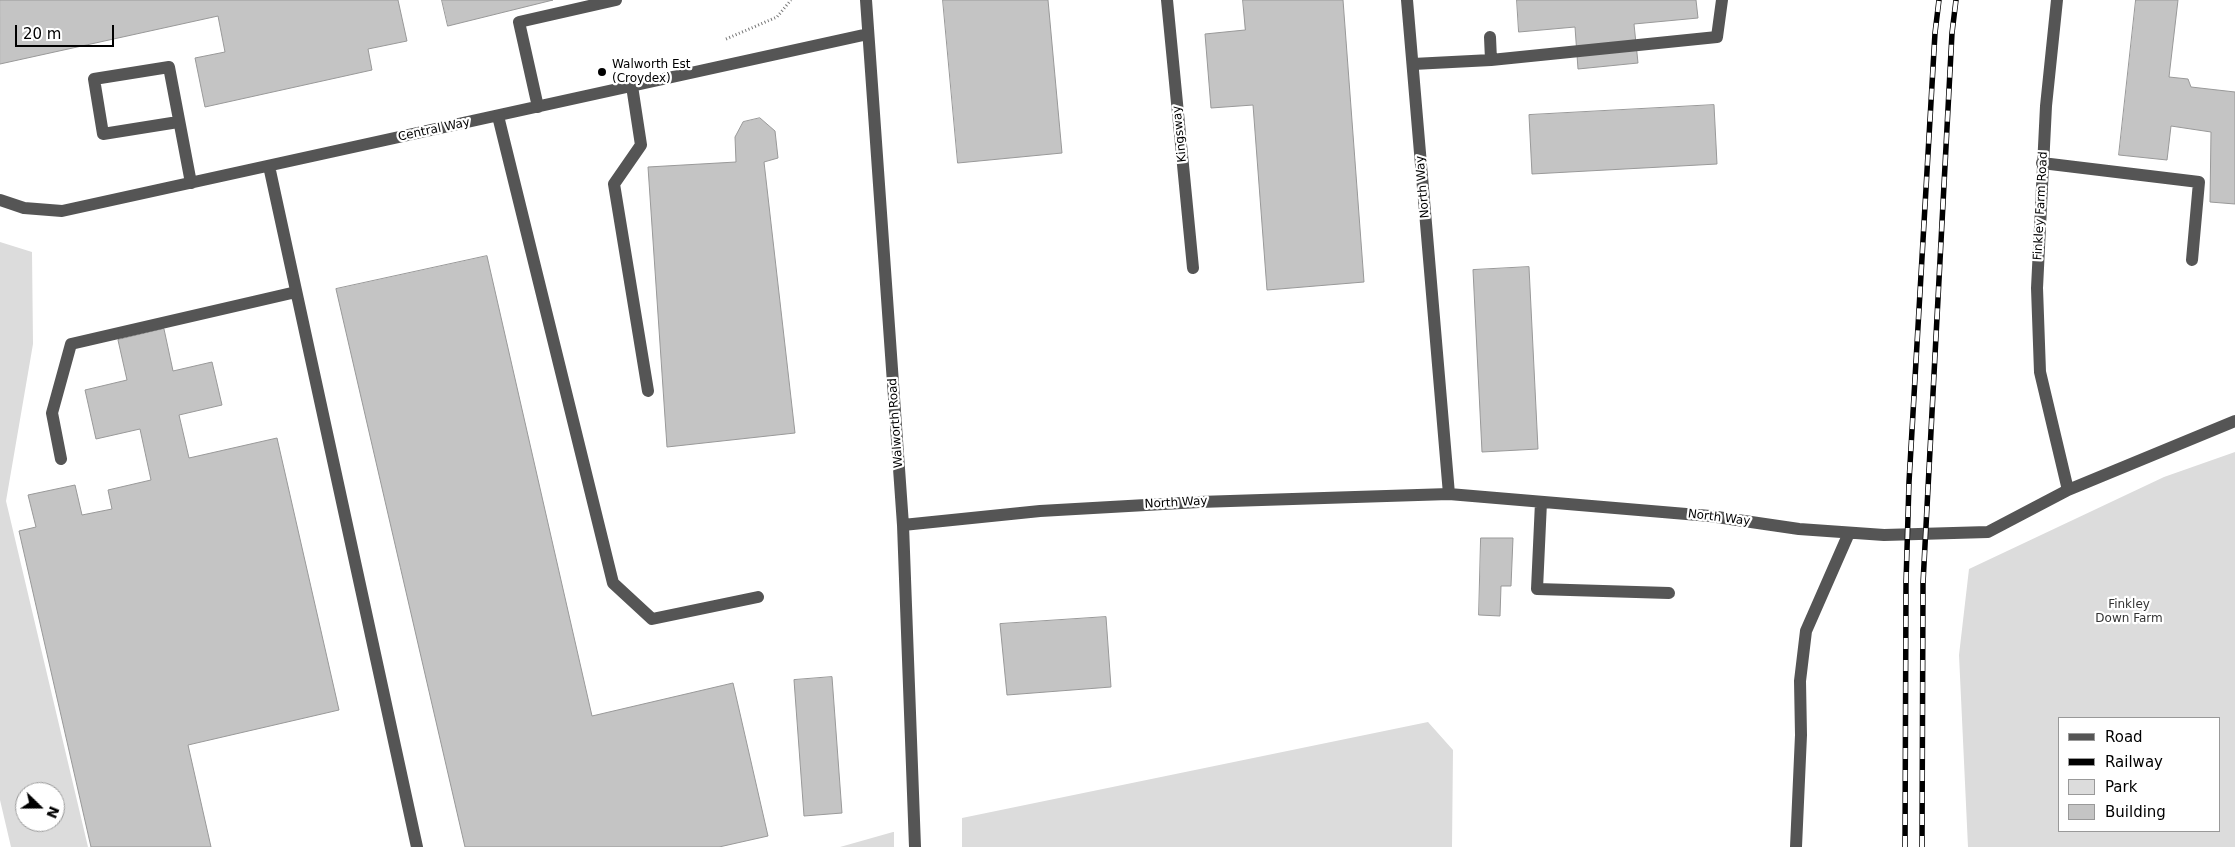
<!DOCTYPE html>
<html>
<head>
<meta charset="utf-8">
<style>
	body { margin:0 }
	#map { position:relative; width:2235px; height:847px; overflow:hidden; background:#fff; font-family:"DejaVu Sans",sans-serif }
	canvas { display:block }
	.legend { position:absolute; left:2058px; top:717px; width:162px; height:115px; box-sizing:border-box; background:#fff; border:1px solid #999; margin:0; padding:6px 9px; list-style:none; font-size:15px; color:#000 }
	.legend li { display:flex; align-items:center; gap:10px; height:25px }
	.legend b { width:25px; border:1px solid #999 }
	.north { position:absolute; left:15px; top:782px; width:50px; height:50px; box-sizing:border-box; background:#fff; border:1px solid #999; border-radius:50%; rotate:112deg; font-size:14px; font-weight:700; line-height:20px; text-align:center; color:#000 }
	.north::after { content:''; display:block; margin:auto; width:18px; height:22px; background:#000; clip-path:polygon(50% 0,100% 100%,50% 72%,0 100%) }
	.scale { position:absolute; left:15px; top:25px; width:99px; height:22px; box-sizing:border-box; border:2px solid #000; border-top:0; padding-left:6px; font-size:15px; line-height:18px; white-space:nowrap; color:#000; -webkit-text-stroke:4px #fff; paint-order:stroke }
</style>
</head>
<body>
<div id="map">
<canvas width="2235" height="847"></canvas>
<ul class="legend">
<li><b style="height:6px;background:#555"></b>Road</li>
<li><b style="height:6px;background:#000"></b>Railway</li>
<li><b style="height:14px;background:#dcdcdc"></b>Park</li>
<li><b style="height:14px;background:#c4c4c4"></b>Building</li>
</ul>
<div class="north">N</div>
<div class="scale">20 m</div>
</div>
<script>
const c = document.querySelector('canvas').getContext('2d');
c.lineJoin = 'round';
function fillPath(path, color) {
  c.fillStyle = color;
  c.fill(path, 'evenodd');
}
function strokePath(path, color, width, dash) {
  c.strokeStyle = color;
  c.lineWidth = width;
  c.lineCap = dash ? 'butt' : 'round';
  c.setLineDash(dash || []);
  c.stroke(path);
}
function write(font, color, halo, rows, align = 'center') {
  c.font = font + ' "DejaVu Sans",sans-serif';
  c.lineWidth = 4.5;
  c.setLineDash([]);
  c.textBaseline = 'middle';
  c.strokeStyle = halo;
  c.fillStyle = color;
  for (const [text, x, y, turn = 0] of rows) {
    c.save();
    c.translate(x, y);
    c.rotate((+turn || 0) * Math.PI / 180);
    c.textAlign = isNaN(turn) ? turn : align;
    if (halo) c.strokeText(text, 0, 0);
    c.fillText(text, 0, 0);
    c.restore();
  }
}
fillPath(new Path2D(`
	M 0,242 L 32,252 L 33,344 L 6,501 L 88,847 L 11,847 L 0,800 ZM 25,792 L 55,792 L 55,822 L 25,822 Z
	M 2235,452 L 2235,847 L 1968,847 L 1959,655 L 1969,569 L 2164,477 ZM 2219,718 L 2219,831 L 2059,831 L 2059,718 Z
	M 1428,722 L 1453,750 L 1452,847 L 962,847 L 962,818 Z
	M 894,832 L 894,847 L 840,847 L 893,832 Z`), '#dcdcdc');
const building = new Path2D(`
	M 0,0 L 398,0 L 407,41 L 368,49 L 372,70 L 205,107 L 195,58 L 225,52 L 218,16 L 0,64 Z
	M 442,0 L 553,0 L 448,26 Z
	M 943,0 L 1048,0 L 1062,153 L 958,163 Z
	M 1243,0 L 1343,0 L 1364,282 L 1267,290 L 1253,105 L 1211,108 L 1205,34 L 1245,30 Z
	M 1517,0 L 1696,0 L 1698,18 L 1634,24 L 1638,63 L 1578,69 L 1575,27 L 1519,32 Z
	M 2136,0 L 2178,0 L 2169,77 L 2188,79 L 2191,87 L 2235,92 L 2235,204 L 2210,202 L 2211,132 L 2171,126 L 2167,160 L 2119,155 Z
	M 1714,105 L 1717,164 L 1532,174 L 1529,115 Z
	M 760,118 L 775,131 L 778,158 L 764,162 L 795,433 L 667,447 L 648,167 L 736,162 L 735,137 L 743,122 Z
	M 487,256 L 592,716 L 733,683 L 768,836 L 719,847 L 465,847 L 336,289 Z
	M 1529,267 L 1538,449 L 1482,452 L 1473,270 Z
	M 164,329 L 173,371 L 212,362 L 222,405 L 179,415 L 189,458 L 277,438 L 339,710 L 188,745 L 211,847 L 91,847 L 19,531 L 36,527 L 28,495 L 75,485 L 82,515 L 112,509 L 108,490 L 151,480 L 140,429 L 96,439 L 85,390 L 127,380 L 118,340 Z
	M 1481,538 L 1513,538 L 1511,586 L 1501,586 L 1500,616 L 1479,615 Z
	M 1106,617 L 1111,687 L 1007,695 L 1000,624 Z
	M 832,677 L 842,813 L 804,816 L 794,680 Z`);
fillPath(building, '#c4c4c4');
strokePath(building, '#999', 1);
strokePath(new Path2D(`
	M 726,39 L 777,17 L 791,0`), '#777', 3, [1, 2.5]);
strokePath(new Path2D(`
	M 866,0 L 903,525 L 915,847
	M 1167,0 L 1193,268
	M 1407,0 L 1449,494
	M 2057,0 L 2046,106 L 2037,288 L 2040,372 L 2068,490
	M 1491,60 L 1717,37 L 1722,0
	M 1413,64 L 1491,60 L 1490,37
	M 632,86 L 641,145 L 614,184 L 648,391
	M 538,107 L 519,22 L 616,0
	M 498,116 L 613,583 L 652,619 L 758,597
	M 178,122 L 103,134 L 94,79 L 169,67 L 191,183
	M 2042,163 L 2199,182 L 2192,260
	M 269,166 L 417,847
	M 0,200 L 24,208 L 62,211 L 868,34
	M 61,459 L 52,413 L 71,344 L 296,292
	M 1541,502 L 1537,589 L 1669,593
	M 903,525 L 1040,511 L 1199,502 L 1449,494 L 1710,516 L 1799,529 L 1884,535 L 1988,532 L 2068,490 L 2235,421
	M 1796,847 L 1801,735 L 1800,681 L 1806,631 L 1849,533`), '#555', 12);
const rail = new Path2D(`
	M 1905,847 L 1906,583 L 1909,482 L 1935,33 L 1939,0
	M 1922,847 L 1923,583 L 1952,33 L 1956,0`);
strokePath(rail, '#000', 5.5);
strokePath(rail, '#fff', 4, [11]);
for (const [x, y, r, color] of [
	[602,72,5,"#000"]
]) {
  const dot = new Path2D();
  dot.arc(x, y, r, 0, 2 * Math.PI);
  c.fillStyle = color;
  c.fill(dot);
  strokePath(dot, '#fff', 2);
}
write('12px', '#000', '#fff', [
	["Walworth Est",612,65],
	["(Croydex)",612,79]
], 'left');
write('12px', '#000', '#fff', [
	["Central Way",434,130,-12],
	["Kingsway",1180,134,-96],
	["North Way",1423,187,-95],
	["Finkley Farm Road",2041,206,-87],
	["Walworth Road",896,423,-94],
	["North Way",1176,503,-3],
	["North Way",1719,518,7]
]);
write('12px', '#333', '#fff', [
	["Finkley",2129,605],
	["Down Farm",2129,619]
]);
</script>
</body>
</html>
